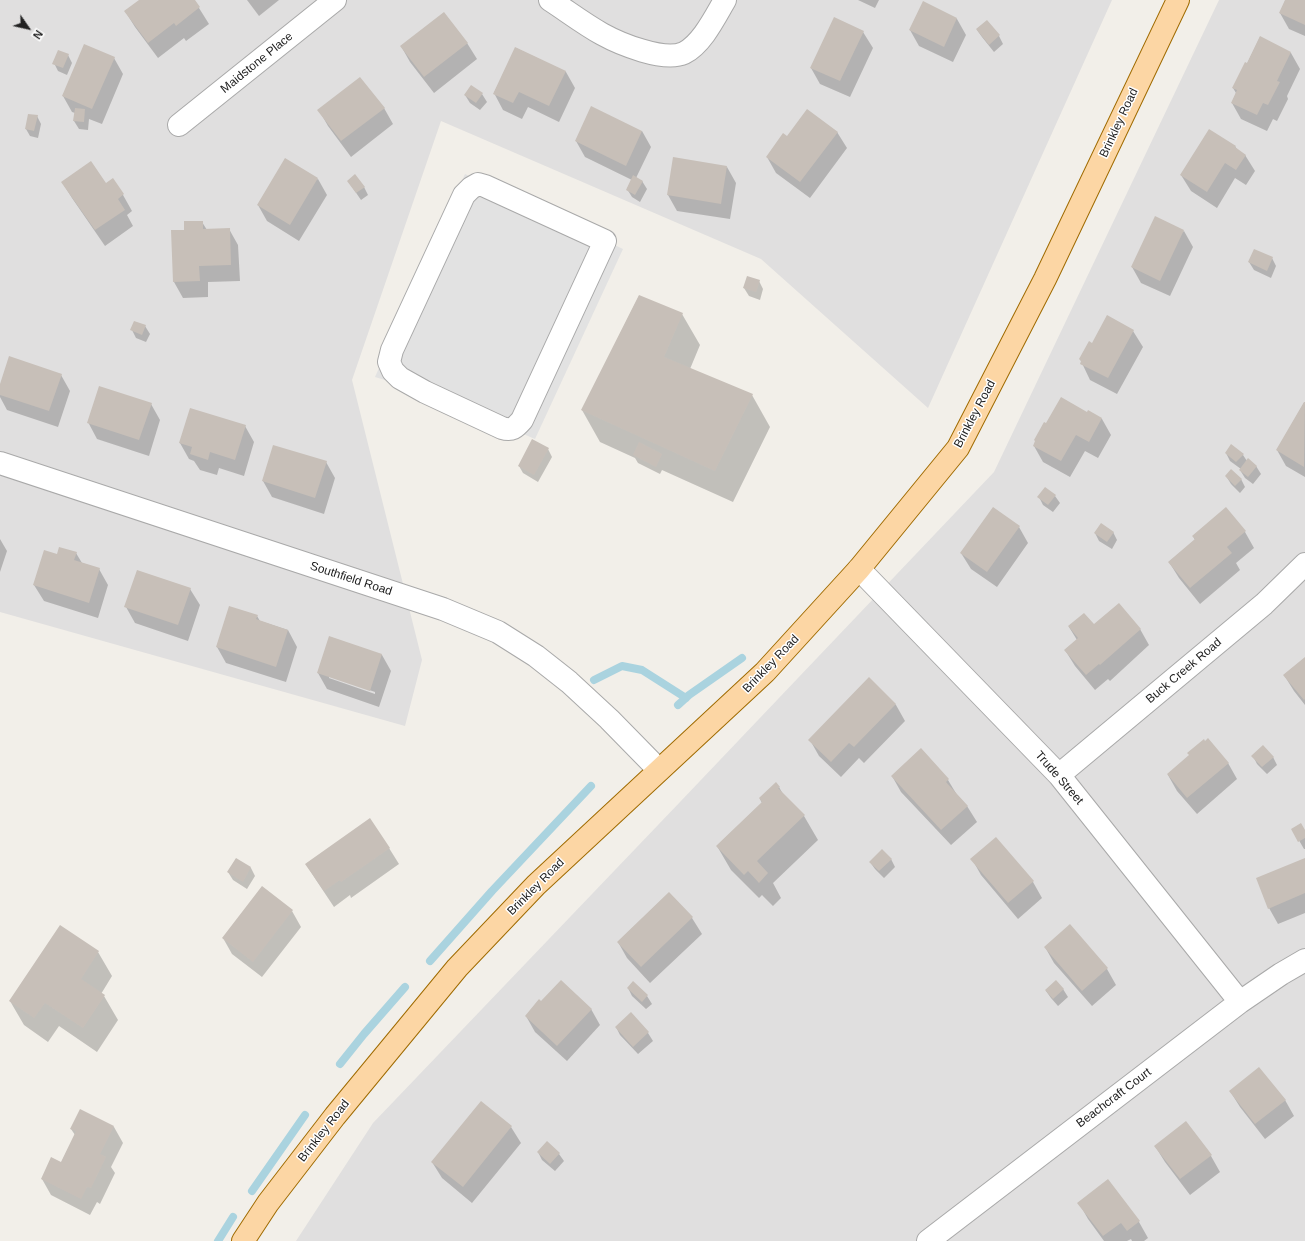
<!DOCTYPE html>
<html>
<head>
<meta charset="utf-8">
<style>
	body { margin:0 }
	#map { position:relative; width:1305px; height:1241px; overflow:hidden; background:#f2efe9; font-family:Helvetica,sans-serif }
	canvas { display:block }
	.north { position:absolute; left:8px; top:8px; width:40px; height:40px; -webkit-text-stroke:3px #fff; paint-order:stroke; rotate:124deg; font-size:11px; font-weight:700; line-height:16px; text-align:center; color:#222 }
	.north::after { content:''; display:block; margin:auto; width:14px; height:18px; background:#222; clip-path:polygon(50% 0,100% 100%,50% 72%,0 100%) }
</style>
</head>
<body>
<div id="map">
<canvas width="1305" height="1241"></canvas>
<div class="north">N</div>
</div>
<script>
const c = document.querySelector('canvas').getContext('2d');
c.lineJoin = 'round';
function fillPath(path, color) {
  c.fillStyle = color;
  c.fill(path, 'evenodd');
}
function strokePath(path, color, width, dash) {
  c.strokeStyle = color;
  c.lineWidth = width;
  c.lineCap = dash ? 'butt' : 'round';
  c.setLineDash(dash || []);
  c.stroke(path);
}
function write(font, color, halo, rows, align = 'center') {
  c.font = font + ' Helvetica,sans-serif';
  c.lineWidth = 3;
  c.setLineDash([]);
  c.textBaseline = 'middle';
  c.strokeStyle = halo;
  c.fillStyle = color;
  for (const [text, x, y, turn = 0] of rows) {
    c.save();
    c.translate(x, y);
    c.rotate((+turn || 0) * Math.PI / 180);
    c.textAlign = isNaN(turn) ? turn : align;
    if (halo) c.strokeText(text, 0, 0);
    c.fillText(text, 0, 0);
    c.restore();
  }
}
fillPath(new Path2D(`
	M 0,0 L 1112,0 L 928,408 L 761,259 L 441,121 L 352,380 L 422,660 L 405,726 L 0,612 Z
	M 1219,0 L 1305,0 L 1305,1241 L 296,1241 L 373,1123 L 680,802 L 994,472 Z`), '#e0dfdf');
fillPath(new Path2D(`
	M 465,174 L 623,249 L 535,439 L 425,392 L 375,377 Z`), '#e2e2e2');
fillPath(new Path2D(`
	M 141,0 L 194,0 L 209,24 L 186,41 L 184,38 L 158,58 L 135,27 L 125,11 Z
	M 247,0 L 279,0 L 259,16 Z
	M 858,0 L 879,0 L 875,8 Z
	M 1285,0 L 1305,0 L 1305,36 L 1289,29 L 1280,13 L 1285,1 Z
	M 923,3 L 957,19 L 966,35 L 953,62 L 919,46 L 910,30 Z
	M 977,30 L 999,36 L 1003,44 L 994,52 L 982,37 Z
	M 863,32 L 873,48 L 850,97 L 820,84 L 811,68 Z
	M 1260,37 L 1291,53 L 1300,69 L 1287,96 L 1288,99 L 1277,121 L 1273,119 L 1267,131 L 1241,119 L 1232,103 L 1236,93 L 1233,88 L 1247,64 Z
	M 467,43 L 477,59 L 434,93 L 410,62 L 401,46 Z
	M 516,48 L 566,72 L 575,88 L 559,122 L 528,107 L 522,119 L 503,110 L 494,93 Z
	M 68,55 L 72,63 L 67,75 L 58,71 L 54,63 Z
	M 114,58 L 123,74 L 102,124 L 89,119 L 88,130 L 79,129 L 74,121 L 75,113 L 72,112 L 63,96 Z
	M 482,94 L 487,102 L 480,110 L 470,103 L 465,95 Z
	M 384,108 L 393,124 L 351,157 L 328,126 L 319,110 Z
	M 37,116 L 41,124 L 38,138 L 30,136 L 26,129 Z
	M 642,131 L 651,147 L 636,178 L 642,181 L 647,189 L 640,202 L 632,197 L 627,189 L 632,180 L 585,157 L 576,141 Z
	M 837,132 L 847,148 L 810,198 L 776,173 L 767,157 L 788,137 Z
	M 1235,146 L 1237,150 L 1245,155 L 1255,171 L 1246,185 L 1235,178 L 1217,208 L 1191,191 L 1181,175 Z
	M 727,167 L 736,183 L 730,219 L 677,211 L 668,195 Z
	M 318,179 L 327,195 L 299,241 L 267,221 L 258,205 Z
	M 348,181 L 364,187 L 368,195 L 361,200 Z
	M 62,182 L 106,185 L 123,195 L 132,211 L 127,215 L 133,226 L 105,246 L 72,198 Z
	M 202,222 L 207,230 L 229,229 L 238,245 L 240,281 L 208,282 L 208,297 L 183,298 L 174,282 L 185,231 Z
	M 1184,231 L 1193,247 L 1170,296 L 1141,283 L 1132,267 Z
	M 1272,258 L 1276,266 L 1271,278 L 1254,270 L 1249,262 Z
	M 759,281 L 763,289 L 760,300 L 749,296 L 744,288 Z
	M 639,296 L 682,314 L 700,345 L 690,369 L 752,395 L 770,427 L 733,502 L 662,470 L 660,474 L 638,463 L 635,458 L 600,442 L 582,410 Z
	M 145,326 L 150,334 L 146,342 L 136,338 L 132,330 Z
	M 1133,331 L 1143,347 L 1117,394 L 1090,380 L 1080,359 L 1092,344 Z
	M 61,375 L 70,391 L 58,427 L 7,410 L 0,397 L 0,387 Z
	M 1304,403 L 1305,404 L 1305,477 L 1286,466 L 1277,450 Z
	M 151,404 L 160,420 L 149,456 L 97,439 L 88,422 Z
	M 1088,412 L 1102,419 L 1111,435 L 1098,458 L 1085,451 L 1070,477 L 1043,462 L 1034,446 Z
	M 245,426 L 254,442 L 244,476 L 219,468 L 217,475 L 200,470 L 194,461 L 189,459 L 180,443 Z
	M 548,449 L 552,457 L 538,482 L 523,473 L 519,466 Z
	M 1226,453 L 1243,455 L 1247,461 L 1256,466 L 1261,474 L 1253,484 L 1245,478 L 1240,470 L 1241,469 L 1230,461 Z
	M 326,462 L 335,478 L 324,514 L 272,497 L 263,481 Z
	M 1226,476 L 1241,479 L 1245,487 L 1240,493 L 1231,484 Z
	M 1055,496 L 1060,503 L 1053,512 L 1043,505 L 1039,497 Z
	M 1226,509 L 1245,532 L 1254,548 L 1236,563 L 1240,570 L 1200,604 L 1179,578 L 1169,562 L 1195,540 L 1193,536 Z
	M 1019,527 L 1028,543 L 997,587 L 971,569 L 961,553 Z
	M 1113,532 L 1117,540 L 1112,549 L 1099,541 L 1095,533 Z
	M 0,539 L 7,551 L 0,572 Z
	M 76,553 L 82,563 L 99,569 L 108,585 L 98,618 L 44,601 L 34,585 L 57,555 Z
	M 190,589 L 200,605 L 188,641 L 135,623 L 126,607 Z
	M 257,616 L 260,621 L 288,630 L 297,647 L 286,682 L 226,663 L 217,647 Z
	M 1094,626 L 1140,629 L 1149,645 L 1110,681 L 1108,679 L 1095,690 L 1075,666 L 1065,650 L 1077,640 L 1069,627 Z
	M 330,637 L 382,655 L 391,671 L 379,707 L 327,689 L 318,673 ZM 329,676 L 375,692 L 375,694 L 329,678 Z
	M 1305,658 L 1305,705 L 1294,691 L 1284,675 Z
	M 869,679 L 896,705 L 905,721 L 864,763 L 859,758 L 841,777 L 819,756 L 810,740 Z
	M 1190,756 L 1228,763 L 1237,779 L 1197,814 L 1177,791 L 1168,775 Z
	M 1253,756 L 1273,757 L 1277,765 L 1267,774 L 1257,764 Z
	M 892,776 L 948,780 L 957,795 L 967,806 L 977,822 L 951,845 L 901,792 Z
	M 779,787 L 784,796 L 804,816 L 818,840 L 773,883 L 781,898 L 773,906 L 762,895 L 759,898 L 731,870 L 717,846 L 762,803 L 760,799 Z
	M 369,820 L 389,848 L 399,864 L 351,898 L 350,895 L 334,907 L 316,880 L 306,864 Z
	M 1293,830 L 1305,832 L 1305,849 L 1304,849 Z
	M 236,859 L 251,868 L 255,876 L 247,889 L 233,880 L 228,872 Z
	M 891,859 L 895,867 L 884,878 L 875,869 L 870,862 Z
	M 972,859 L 1033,882 L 1042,898 L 1018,919 L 981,875 Z
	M 1305,859 L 1305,913 L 1278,924 L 1269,908 Z
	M 669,893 L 692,918 L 702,934 L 650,983 L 627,958 L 618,942 Z
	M 292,911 L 301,927 L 262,977 L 232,954 L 223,938 Z
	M 1045,947 L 1107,969 L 1116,985 L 1092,1006 L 1054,963 Z
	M 98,952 L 112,976 L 101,994 L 104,996 L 118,1020 L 97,1052 L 59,1026 L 48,1042 L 24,1025 L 10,1001 Z
	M 633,982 L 647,996 L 652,1004 L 646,1009 L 632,996 L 628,988 Z
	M 1063,989 L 1068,997 L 1058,1006 L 1051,998 L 1046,991 Z
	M 591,1009 L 600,1025 L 567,1061 L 535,1032 L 526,1016 Z
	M 631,1014 L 648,1033 L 653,1041 L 638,1054 L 620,1035 L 616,1027 Z
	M 1230,1091 L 1285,1100 L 1294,1116 L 1265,1139 L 1240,1107 Z
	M 114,1127 L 123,1143 L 111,1167 L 115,1173 L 100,1204 L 97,1202 L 90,1215 L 51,1195 L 42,1179 L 61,1163 L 75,1135 L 71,1129 Z
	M 511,1127 L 521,1143 L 472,1203 L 442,1178 L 432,1162 Z
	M 1155,1146 L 1211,1156 L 1220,1172 L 1190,1195 L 1165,1162 Z
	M 538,1152 L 559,1154 L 564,1161 L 555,1171 L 542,1160 Z
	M 1108,1181 L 1139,1222 L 1148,1238 L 1144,1241 L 1132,1241 L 1131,1239 L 1127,1241 L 1104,1241 L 1088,1219 L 1079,1203 Z`), '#0003');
strokePath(new Path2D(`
	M 594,680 L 622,666 L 642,670 L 686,698
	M 678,705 L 689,695 L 742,658
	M 430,961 L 492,891 L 591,786
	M 340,1064 L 364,1034 L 405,987
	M 252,1191 L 305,1115
	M 218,1241 L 233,1217`), '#aad3df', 8);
fillPath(new Path2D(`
	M 139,0 L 195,0 L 200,7 L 176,26 L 174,23 L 148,43 L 124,11 Z
	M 1285,0 L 1305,0 L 1305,25 L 1279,13 Z
	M 923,1 L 957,18 L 944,47 L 909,30 Z
	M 444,12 L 468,43 L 424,77 L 400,46 Z
	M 834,17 L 864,31 L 840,81 L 810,68 Z
	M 987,20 L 1000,35 L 989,45 L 976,29 Z
	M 1260,36 L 1291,52 L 1277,81 L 1280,82 L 1268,105 L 1263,103 L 1257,115 L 1231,103 L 1237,90 L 1232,88 L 1245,62 L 1247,63 Z
	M 84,44 L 115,57 L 92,109 L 62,96 Z
	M 515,47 L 566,71 L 549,106 L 519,92 L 513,103 L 493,94 Z
	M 58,50 L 69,54 L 63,68 L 52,64 Z
	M 360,77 L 385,108 L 341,141 L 317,110 Z
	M 471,85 L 483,93 L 476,103 L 464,95 Z
	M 591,106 L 642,131 L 626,166 L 575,141 Z
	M 75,108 L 85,109 L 84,122 L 73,121 Z
	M 807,109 L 838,132 L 800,182 L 766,157 L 783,133 L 787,136 Z
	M 28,114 L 38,115 L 34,131 L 25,129 Z
	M 1209,129 L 1236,146 L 1235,147 L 1246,155 L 1236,170 L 1225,163 L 1207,192 L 1180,175 Z
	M 673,157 L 727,166 L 721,204 L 667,195 Z
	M 285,158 L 318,178 L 290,225 L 257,205 Z
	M 91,161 L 106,183 L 113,178 L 124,194 L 118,199 L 125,210 L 95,230 L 61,182 Z
	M 355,174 L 365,187 L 356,193 L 347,181 Z
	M 633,175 L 643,181 L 635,195 L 626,190 Z
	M 1155,216 L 1184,230 L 1160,281 L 1131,267 Z
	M 184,221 L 203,221 L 203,229 L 230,228 L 231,265 L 199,266 L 200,281 L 173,282 L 171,230 L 184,230 Z
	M 1254,249 L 1273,257 L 1267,271 L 1248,262 Z
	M 747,276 L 760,280 L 756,292 L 743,288 Z
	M 639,295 L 683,313 L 664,357 L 753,394 L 715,471 L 581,410 Z
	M 1107,315 L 1134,330 L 1108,378 L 1080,364 L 1081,361 L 1079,359 L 1089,341 L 1092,343 Z
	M 134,321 L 146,325 L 142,335 L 130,330 Z
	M 9,356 L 62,374 L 49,411 L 0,395 L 0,384 Z
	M 99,386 L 152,403 L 139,440 L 87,423 Z
	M 1061,397 L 1087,412 L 1088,410 L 1102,418 L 1089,442 L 1076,435 L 1061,461 L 1033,446 L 1035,441 L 1034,440 L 1044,422 L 1046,423 Z
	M 1304,402 L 1305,402 L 1304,467 L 1276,450 Z
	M 190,408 L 246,425 L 235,460 L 210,452 L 208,460 L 190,454 L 192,447 L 179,443 Z
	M 532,439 L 549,448 L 534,475 L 518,466 Z
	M 639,442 L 662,454 L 656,467 L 633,455 Z
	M 1231,444 L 1244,454 L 1236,462 L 1225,453 Z
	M 273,445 L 327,461 L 315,498 L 262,481 Z
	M 1248,458 L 1257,466 L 1248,477 L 1239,470 Z
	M 1231,469 L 1242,479 L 1235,486 L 1225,476 Z
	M 1045,487 L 1056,495 L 1048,505 L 1037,497 Z
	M 993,507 L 1020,526 L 987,572 L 960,553 Z
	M 1226,507 L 1246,531 L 1227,547 L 1232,553 L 1190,588 L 1168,562 L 1195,539 L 1192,536 Z
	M 1101,523 L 1114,532 L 1107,542 L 1094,533 Z
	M 59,547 L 77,552 L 74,560 L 100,568 L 89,603 L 33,585 L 44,550 L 57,554 Z
	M 137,570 L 191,588 L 178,625 L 124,607 Z
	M 1119,603 L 1141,629 L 1100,665 L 1099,664 L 1086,675 L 1064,650 L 1078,638 L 1068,626 L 1084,613 L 1094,624 Z
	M 229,606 L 258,615 L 256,619 L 288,630 L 276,667 L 216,647 Z
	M 329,636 L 382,654 L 370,691 L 317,673 Z
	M 1305,657 L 1305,699 L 1304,700 L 1283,675 Z
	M 869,677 L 896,704 L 854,747 L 849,743 L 831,762 L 808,740 Z
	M 1208,738 L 1229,763 L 1187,798 L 1167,774 L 1189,755 L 1187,753 L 1204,739 L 1205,741 Z
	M 1263,745 L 1274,757 L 1262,767 L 1251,756 Z
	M 921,748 L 949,779 L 946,782 L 968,806 L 941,830 L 891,776 Z
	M 776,782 L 780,787 L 778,788 L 805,815 L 757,861 L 768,873 L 759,883 L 748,871 L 744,875 L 716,846 L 762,802 L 759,798 Z
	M 370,818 L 390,848 L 341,882 L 340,880 L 324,891 L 305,864 Z
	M 1301,823 L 1305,830 L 1305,838 L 1298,842 L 1291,829 Z
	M 996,837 L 1034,881 L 1008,903 L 970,859 Z
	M 882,849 L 892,859 L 879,871 L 869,862 Z
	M 236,858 L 251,867 L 243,882 L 227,872 Z
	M 1305,858 L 1305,893 L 1268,909 L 1256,878 Z
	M 262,886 L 293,910 L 253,962 L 222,938 Z
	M 669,892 L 693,917 L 641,967 L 617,942 Z
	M 1070,924 L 1108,968 L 1082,991 L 1044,947 Z
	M 60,925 L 99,951 L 81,979 L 105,995 L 83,1028 L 45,1003 L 34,1018 L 9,1001 Z
	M 561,980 L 592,1009 L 557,1046 L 525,1016 L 539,999 L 541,1001 Z
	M 1056,980 L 1064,989 L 1053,999 L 1045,990 Z
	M 633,981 L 648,995 L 642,1002 L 627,988 Z
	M 631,1012 L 649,1032 L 633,1047 L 615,1027 Z
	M 1259,1067 L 1286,1100 L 1255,1124 L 1229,1091 Z
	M 481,1101 L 512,1126 L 463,1187 L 431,1162 Z
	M 80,1109 L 114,1126 L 100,1154 L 106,1157 L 91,1188 L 87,1187 L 81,1199 L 41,1179 L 51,1157 L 61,1162 L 76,1131 L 70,1129 Z
	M 1186,1121 L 1212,1155 L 1180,1179 L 1154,1146 Z
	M 547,1141 L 560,1153 L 550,1164 L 537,1152 Z
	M 1108,1179 L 1140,1221 L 1127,1231 L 1121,1223 L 1103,1236 L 1077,1203 Z`), '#c7bfb8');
const minor = new Path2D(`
	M 550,0 C 567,11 584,24 602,34 C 620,44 664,62 684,53 C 702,44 715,17 725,0
	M 179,125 L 335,0
	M 478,184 L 485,186 L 605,241 L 522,420 C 515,428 512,431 502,428 L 425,392 L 400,378 L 393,371 L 389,362 L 392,350 L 464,195 L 471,188 Z
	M 0,463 L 443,609 L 498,632 L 536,656 L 569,682 L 609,719 L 659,770
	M 859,569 L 1059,775 L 1240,1002
	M 1059,775 L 1264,604 L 1305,564
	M 928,1241 L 1240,1002 L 1281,974 L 1305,960`);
const major = new Path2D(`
	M 243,1241 L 268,1203 L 335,1116 L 457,968 L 536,885 L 765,672 L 859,569 L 958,448 L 1045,279 L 1178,0`);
strokePath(minor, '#a9a9a9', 24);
strokePath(major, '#a06b00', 24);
strokePath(minor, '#fff', 22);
strokePath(major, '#fcd6a4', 22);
write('12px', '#222', '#fff', [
	["Maidstone Place",257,63,-39],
	["Brinkley Road",1119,123,-65],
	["Brinkley Road",975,414,-62],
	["Southfield Road",351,579,18],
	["Brinkley Road",771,664,-46],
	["Buck Creek Road",1184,671,-40],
	["Trude Street",1059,778,49],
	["Brinkley Road",536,887,-45],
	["Beachcraft Court",1114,1098,-37],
	["Brinkley Road",324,1131,-52]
]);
</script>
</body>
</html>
